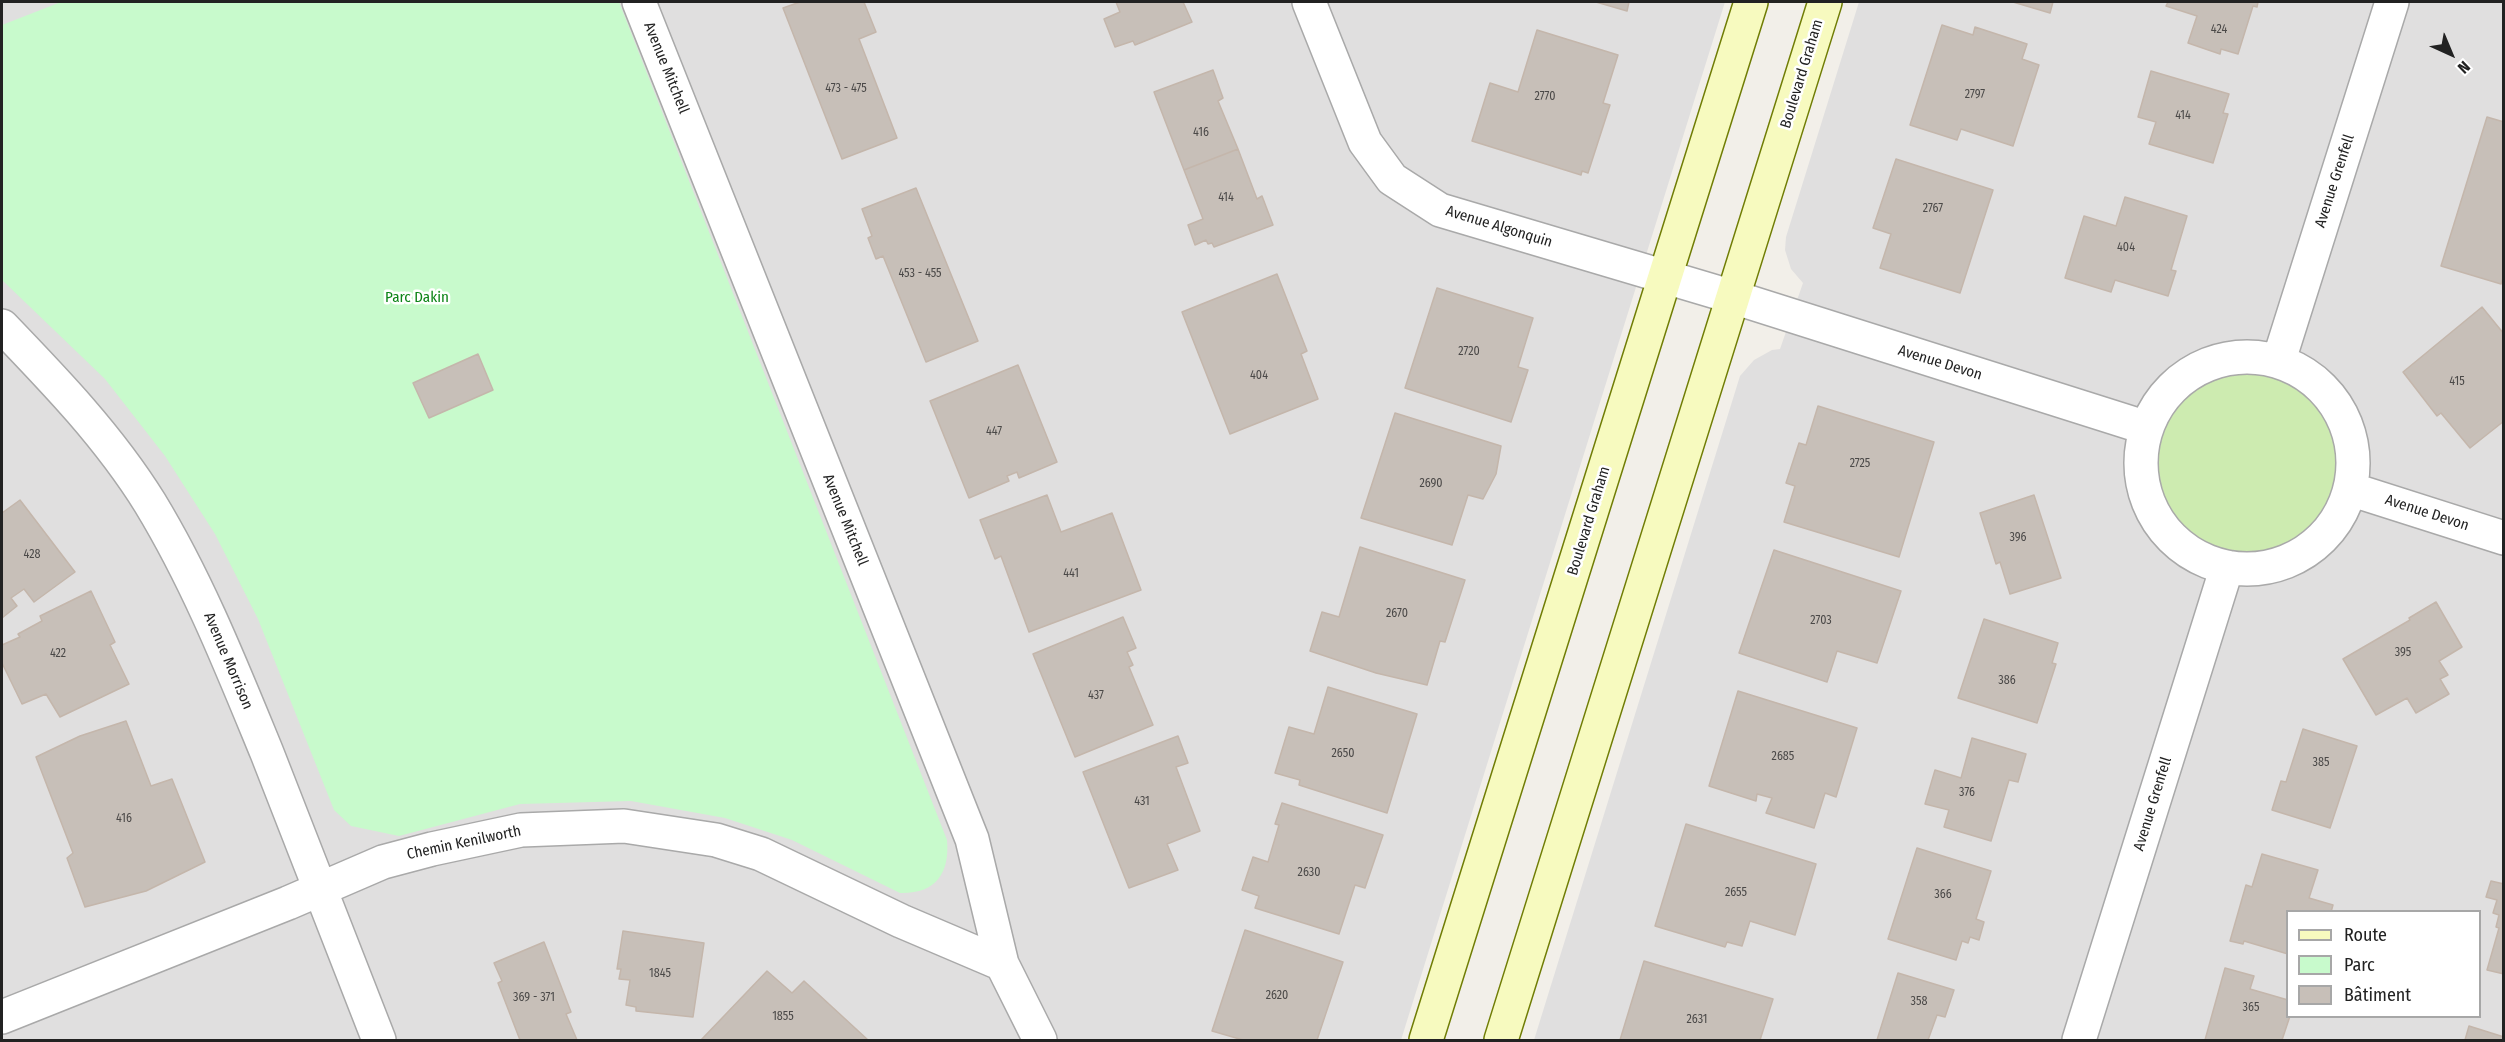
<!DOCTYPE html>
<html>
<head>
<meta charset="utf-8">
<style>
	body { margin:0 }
	#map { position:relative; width:2505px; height:1042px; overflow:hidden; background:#f2efe9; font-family:"Fira Sans Condensed",sans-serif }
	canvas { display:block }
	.frame { position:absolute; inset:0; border:3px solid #222; pointer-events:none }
	.legend { position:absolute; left:2286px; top:910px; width:195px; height:108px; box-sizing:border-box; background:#fff; border:2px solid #a7a7a7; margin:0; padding:8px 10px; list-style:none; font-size:18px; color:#222 }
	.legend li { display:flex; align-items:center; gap:12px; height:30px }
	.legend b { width:30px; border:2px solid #a7a7a7 }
	.north { position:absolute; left:2421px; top:24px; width:60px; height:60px; -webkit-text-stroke:4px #fff; paint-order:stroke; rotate:136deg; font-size:16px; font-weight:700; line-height:24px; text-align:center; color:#222 }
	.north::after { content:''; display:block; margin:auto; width:21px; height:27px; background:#222; clip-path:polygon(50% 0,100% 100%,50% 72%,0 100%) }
</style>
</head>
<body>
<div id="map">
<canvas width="2505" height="1042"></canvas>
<div class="frame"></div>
<ul class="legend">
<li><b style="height:8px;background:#f7fabf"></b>Route</li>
<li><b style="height:16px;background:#c8facc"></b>Parc</li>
<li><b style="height:16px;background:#c7bfb8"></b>Bâtiment</li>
</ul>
<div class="north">N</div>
</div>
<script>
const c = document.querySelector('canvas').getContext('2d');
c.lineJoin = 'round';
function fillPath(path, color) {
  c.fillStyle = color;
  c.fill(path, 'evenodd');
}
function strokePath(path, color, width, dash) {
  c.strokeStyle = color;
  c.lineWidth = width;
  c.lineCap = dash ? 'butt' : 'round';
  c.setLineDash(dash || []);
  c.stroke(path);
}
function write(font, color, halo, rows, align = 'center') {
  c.font = font + ' "Fira Sans Condensed",sans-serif';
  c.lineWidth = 5;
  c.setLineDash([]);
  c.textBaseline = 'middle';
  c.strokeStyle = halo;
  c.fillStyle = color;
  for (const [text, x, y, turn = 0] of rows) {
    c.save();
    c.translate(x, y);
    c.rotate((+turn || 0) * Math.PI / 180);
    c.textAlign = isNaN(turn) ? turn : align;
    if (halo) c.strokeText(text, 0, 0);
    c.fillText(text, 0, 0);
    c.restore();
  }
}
fillPath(new Path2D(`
	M 2,2 L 1725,2 L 1401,1040 L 2,1040 Z
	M 1859,2 L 2503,2 L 2503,1040 L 1534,1040 L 1740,376 L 1754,360 L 1772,350 L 1780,349 L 1803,283 L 1791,269 L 1785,250 L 1786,237 ZM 2288,912 L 2480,912 L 2480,1016 L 2288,1016 Z`), '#e0dfdf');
fillPath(new Path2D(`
	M2141 463a106 106 0 1 1 212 0a106 106 0 1 1-212 0Z`), '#cdebb0');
fillPath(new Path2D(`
	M 61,2 L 619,2 L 947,840 C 950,874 935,894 900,893 L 792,840 L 725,818 L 631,801 L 520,804 L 399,836 L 351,826 L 334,810 L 258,619 L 215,534 L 165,456 L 105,379 L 2,280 L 2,25 Z`), '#c8facc');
const building = new Path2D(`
	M 800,2 L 864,2 L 876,32 L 859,39 L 897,138 L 842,159 L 783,8 Z
	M 1116,2 L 1183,2 L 1192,22 L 1135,45 L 1133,41 L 1115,47 L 1104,19 L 1120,12 Z
	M 1596,2 L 1629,2 L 1627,11 Z
	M 2013,2 L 2053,2 L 2050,13 Z
	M 2168,2 L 2258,2 L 2257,7 L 2253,6 L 2238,54 L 2221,49 L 2220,54 L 2188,43 L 2197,16 L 2166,6 Z
	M 1942,25 L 1973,35 L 1975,27 L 2027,44 L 2022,59 L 2039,65 L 2013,146 L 1961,129 L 1957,140 L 1910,125 Z
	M 1537,30 L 1618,55 L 1603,103 L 1610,105 L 1588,173 L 1582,171 L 1581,175 L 1472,141 L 1490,83 L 1518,92 Z
	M 1213,70 L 1223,98 L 1218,101 L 1238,149 L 1184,170 L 1154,92 Z
	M 2151,71 L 2229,94 L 2223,113 L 2228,114 L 2213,163 L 2149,144 L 2156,122 L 2138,117 Z
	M 2487,117 L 2504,122 L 2504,275 L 2501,284 L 2441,266 Z
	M 1238,149 L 1257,199 L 1262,196 L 1273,225 L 1214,247 L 1212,243 L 1208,244 L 1206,240 L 1195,245 L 1188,225 L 1203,219 L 1184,170 Z
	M 1896,159 L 1993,190 L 1960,293 L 1880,268 L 1891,234 L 1873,228 Z
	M 916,188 L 978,341 L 926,362 L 883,256 L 876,259 L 868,238 L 872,236 L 862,209 Z
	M 2125,197 L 2187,216 L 2171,270 L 2176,271 L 2168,296 L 2115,280 L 2111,292 L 2065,278 L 2084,216 L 2116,226 Z
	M 1277,274 L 1307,351 L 1301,354 L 1318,399 L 1230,434 L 1182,312 Z
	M 1437,288 L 1533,318 L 1518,367 L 1528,370 L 1511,422 L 1405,388 Z
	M 2482,307 L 2504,334 L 2504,421 L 2470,448 L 2441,413 L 2437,416 L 2403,372 Z
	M 478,354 L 493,390 L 429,418 L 413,383 Z
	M 1018,365 L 1057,462 L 1019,478 L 1017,472 L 1007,476 L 1009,481 L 969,498 L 930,401 Z
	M 1818,406 L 1934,442 L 1899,557 L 1784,522 L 1795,486 L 1786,483 L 1799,443 L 1806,445 Z
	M 1395,413 L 1501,446 L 1496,474 L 1483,499 L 1468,495 L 1452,545 L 1361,518 Z
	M 1047,495 L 1061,532 L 1112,513 L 1141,590 L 1029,632 L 1001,556 L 995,559 L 980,520 Z
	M 2034,495 L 2061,578 L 2010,594 L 2000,562 L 1996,564 L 1980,513 Z
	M 20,500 L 75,572 L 34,602 L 24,589 L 11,598 L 17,606 L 2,618 L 2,513 Z
	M 1360,547 L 1465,580 L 1445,642 L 1440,641 L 1427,685 L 1376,673 L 1310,651 L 1322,612 L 1339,617 Z
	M 1774,550 L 1901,591 L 1877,663 L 1837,651 L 1827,682 L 1739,653 Z
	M 91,591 L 115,642 L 110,645 L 129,684 L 60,717 L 46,694 L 22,704 L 2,663 L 2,645 L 20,637 L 18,634 L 42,621 L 40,616 Z
	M 2436,602 L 2462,647 L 2439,661 L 2448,675 L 2440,679 L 2449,694 L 2416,713 L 2407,698 L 2376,715 L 2343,659 L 2410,620 L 2409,618 Z
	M 1123,617 L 1136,648 L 1127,652 L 1133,665 L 1129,667 L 1153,725 L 1075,757 L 1033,654 Z
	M 1984,619 L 2058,643 L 2052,663 L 2056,664 L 2037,723 L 1958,698 Z
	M 1328,687 L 1417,714 L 1387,813 L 1299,785 L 1300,780 L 1275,773 L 1289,727 L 1314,734 Z
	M 1738,691 L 1857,728 L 1836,797 L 1825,793 L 1814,828 L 1766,813 L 1772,798 L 1757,794 L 1756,801 L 1709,786 Z
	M 126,721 L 151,786 L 172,779 L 205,862 L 146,891 L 85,907 L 67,858 L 73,853 L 36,757 L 80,736 Z
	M 2303,729 L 2357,746 L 2330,828 L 2272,810 L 2281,781 L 2286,782 Z
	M 1178,736 L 1188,763 L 1176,767 L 1200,831 L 1167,844 L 1178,870 L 1129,888 L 1083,772 Z
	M 1972,738 L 2026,754 L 2018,782 L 2009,780 L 1991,841 L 1944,827 L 1949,810 L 1925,804 L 1935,770 L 1961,778 Z
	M 1282,803 L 1383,835 L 1365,888 L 1355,885 L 1339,934 L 1255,908 L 1259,896 L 1242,890 L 1253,857 L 1268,862 L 1279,825 L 1275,824 Z
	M 1686,824 L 1816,864 L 1795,935 L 1750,921 L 1742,946 L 1727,942 L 1725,947 L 1655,926 Z
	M 1917,848 L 1991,871 L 1976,919 L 1984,922 L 1979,940 L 1970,937 L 1968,943 L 1962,941 L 1956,960 L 1888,939 Z
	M 2262,854 L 2318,870 L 2309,898 L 2333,905 L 2331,912 L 2288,912 L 2288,954 L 2244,941 L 2243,944 L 2230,941 L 2246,885 L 2252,887 Z
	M 2491,881 L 2504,884 L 2504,974 L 2487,970 L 2499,928 L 2496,927 L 2499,915 L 2493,913 L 2497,900 L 2486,897 Z
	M 1245,930 L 1343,962 L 1317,1040 L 1243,1040 L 1212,1031 Z
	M 623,931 L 704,943 L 693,1017 L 636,1011 L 636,1007 L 626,1005 L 630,980 L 619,979 L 621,969 L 617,969 Z
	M 544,942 L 571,1012 L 566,1014 L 577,1040 L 520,1040 L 498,983 L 502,981 L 494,963 Z
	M 1644,961 L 1773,999 L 1760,1040 L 1620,1040 Z
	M 2225,968 L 2254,976 L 2250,989 L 2288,1000 L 2288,1016 L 2290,1016 L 2282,1040 L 2205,1040 Z
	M 767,971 L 792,993 L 804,981 L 868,1040 L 701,1040 Z
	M 1898,973 L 1954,990 L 1945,1017 L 1937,1015 L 1928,1040 L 1877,1040 Z
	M 2469,1026 L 2504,1037 L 2504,1040 L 2465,1040 Z`);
fillPath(building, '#c7bfb8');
strokePath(building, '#c4b6ab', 1.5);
const street = new Path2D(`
	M 639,2 L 972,839 L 1002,964 L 1040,1040
	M 1309,2 L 1365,142 L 1392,179 L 1440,210 L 1733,297 L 2147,428
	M 2,326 C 55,381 109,437 150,503 C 198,582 232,668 267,753 C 305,849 341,945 379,1040
	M2141 463a106 106 0 1 1 212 0a106 106 0 1 1-212 0Z
	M 2279,360 L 2392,2
	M 2350,489 L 2504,538
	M 2,1017 L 288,903 L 383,862 L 432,849 L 521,830 L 624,826 L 716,840 L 761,854 L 901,921 L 1002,964
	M 2079,1040 L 2227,567`);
const secondary = new Path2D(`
	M 1426,1040 L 1751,2
	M 1501,1040 L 1825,2`);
strokePath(street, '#a9a9a9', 36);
strokePath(secondary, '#707d05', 36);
strokePath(street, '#fff', 33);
strokePath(secondary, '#f7fabf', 33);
write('12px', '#4b4948', null, [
	["424",2219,30],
	["473 - 475",846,89],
	["2797",1975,95],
	["2770",1545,97],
	["414",2183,116],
	["416",1201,133],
	["414",1226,198],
	["2767",1933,209],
	["404",2126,248],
	["453 - 455",920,274],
	["2720",1469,352],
	["404",1259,376],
	["415",2457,382],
	["447",994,432],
	["2725",1860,464],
	["2690",1431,484],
	["396",2018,538],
	["428",32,555],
	["441",1071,574],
	["2670",1397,614],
	["2703",1821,621],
	["395",2403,653],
	["422",58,654],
	["386",2007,681],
	["437",1096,696],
	["2650",1343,754],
	["2685",1783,757],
	["385",2321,763],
	["376",1967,793],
	["431",1142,802],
	["416",124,819],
	["2630",1309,873],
	["2655",1736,893],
	["366",1943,895],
	["1845",660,974],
	["2620",1277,996],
	["369 - 371",534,998],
	["358",1919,1002],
	["365",2251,1008],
	["1855",783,1017],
	["2631",1697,1020]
]);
write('15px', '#222', '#fff', [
	["Avenue Mitchell",666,68,68],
	["Boulevard Graham",1802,74,-73],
	["Avenue Grenfell",2335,181,-72],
	["Avenue Algonquin",1499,227,17],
	["Avenue Devon",1940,363,17],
	["Avenue Devon",2427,513,18],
	["Avenue Mitchell",845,520,68],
	["Boulevard Graham",1589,521,-73],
	["Avenue Morrison",228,661,67],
	["Avenue Grenfell",2153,804,-73],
	["Chemin Kenilworth",464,843,-12]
]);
write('15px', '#0c8416', '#fff', [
	["Parc Dakin",417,298]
]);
</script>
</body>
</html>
